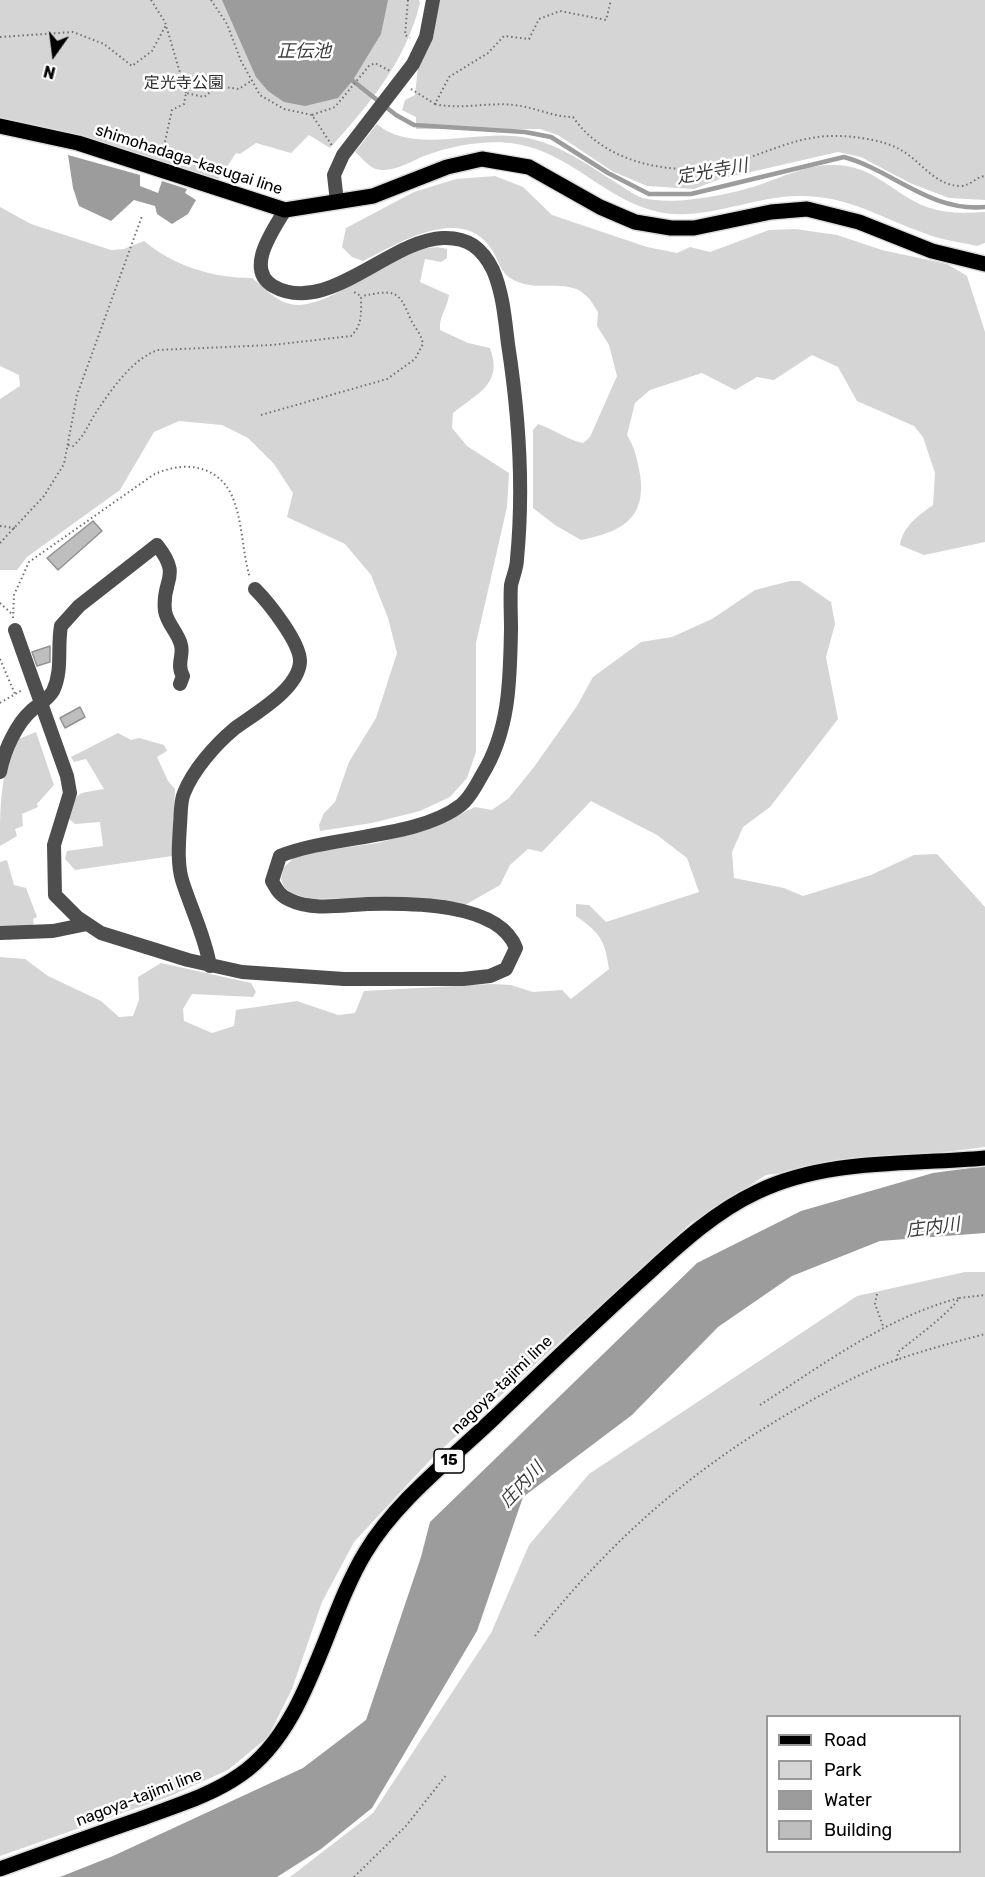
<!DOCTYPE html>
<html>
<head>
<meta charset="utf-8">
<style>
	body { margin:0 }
	#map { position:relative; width:985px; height:1877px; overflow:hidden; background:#fff; font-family:Rubik,sans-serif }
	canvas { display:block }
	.legend { position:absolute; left:766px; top:1715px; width:195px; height:138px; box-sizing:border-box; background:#fff; border:2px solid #999; margin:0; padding:8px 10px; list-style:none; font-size:18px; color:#000 }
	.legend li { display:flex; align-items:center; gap:12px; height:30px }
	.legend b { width:30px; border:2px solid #999 }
	.north { position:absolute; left:24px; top:24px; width:60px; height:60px; -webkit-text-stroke:4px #fff; paint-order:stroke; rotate:194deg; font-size:16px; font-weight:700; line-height:24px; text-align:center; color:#000 }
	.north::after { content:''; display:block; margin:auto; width:21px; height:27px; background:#000; clip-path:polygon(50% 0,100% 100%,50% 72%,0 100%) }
</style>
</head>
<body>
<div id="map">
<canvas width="985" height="1877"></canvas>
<ul class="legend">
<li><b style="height:8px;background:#000"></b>Road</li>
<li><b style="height:16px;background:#d5d5d5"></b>Park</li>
<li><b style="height:16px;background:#9c9c9c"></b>Water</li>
<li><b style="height:16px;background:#bebebe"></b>Building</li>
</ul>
<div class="north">N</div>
</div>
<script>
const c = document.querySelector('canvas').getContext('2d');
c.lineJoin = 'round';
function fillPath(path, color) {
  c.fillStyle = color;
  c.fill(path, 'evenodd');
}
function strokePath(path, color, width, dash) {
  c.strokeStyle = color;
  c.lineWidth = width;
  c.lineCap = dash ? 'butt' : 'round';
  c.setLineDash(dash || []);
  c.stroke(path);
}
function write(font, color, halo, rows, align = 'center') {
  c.font = font + ' Rubik,"Noto Sans JP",sans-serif';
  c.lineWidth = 5;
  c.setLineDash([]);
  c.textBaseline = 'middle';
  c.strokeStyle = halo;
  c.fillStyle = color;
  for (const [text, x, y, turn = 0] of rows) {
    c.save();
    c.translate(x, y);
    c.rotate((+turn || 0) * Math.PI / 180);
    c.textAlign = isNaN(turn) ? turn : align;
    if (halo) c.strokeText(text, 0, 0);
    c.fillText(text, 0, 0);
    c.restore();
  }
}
fillPath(new Path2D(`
	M 0,0 L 419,0 L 420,3 C 406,61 369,105 330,148 L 309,135 L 291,153 L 256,143 L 240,154 L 236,153 L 218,180 L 87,138 L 0,118 Z
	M 440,0 L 985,0 L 985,200 L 949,198 L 910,183 L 861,157 L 838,152 L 720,179 L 694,189 L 647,186 L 612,171 L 558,135 L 540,129 L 416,129 L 416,117 L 402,110 L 405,100 L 415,95 L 418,66 L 431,42 Z
	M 377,124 C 410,153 472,132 513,136 C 553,139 583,162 615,182 C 624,187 633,195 643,198 C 673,206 729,195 759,185 C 782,177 809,164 833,165 C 875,165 892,194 927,207 C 946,214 965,213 985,212 L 985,243 L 977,246 C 960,242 941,240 924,233 C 881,218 851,197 803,196 C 758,194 704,222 659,212 C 606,201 571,153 517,144 C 489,139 454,145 427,155 C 412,160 393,174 376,169 C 369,167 361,157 355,152 Z
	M 495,176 L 523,187 L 552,215 L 647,247 L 677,253 L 690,247 L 710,252 L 769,230 L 795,229 L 837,235 L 882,250 L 947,264 L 967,276 L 985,332 L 985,542 L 924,555 L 900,545 C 903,526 918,516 933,505 L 935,473 L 923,437 L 914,426 L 857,401 L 838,367 L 812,355 L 774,380 L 757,377 L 735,390 L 702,373 L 650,390 L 635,403 L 627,435 C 635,448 637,459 640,474 C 647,520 620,532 581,540 L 555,525 L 533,508 L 533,430 L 538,424 C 554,429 567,440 583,443 L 590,437 L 617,376 L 609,345 L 597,326 L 598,312 C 594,306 590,298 584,294 C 569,280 540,290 521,283 C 500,276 502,266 492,250 C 463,203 398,243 363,261 L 352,257 L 342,247 L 346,228 L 414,192 L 456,179 Z
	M 0,207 L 31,224 L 111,250 L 124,249 L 144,241 C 174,266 213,278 252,278 C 265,288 274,300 290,304 C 335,314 401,235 447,249 L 447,258 L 441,262 L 425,259 L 420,282 L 449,295 C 447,309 439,316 440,330 L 468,343 L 490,348 C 503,384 479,392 453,413 L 452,428 L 467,446 L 509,473 L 507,507 L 476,643 L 476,752 L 467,778 L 450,797 L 420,811 L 372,823 L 320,831 L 319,825 L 324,813 L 335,802 L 349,762 L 376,718 L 397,653 L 388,618 L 371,575 L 345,544 L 287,517 L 293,493 L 274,464 L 248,438 L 222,425 L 179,421 L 154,432 L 120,490 L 27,557 L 17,570 L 0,570 L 0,399 L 20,386 L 19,375 L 0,366 Z
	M 790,581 L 800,581 L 831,602 L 835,624 L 826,657 L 838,719 L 770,807 L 743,827 L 732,852 L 734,878 L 784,888 L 803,896 L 871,875 L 914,855 L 937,854 L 985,907 L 985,1147 L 766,1175 L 691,1223 L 433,1457 L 354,1542 L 322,1602 L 292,1689 L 268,1737 L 228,1770 L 168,1797 L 0,1856 L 0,957 L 25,959 L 48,976 L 101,1001 L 119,1017 L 133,1016 L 139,1000 L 138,977 L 161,963 L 251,983 L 256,992 L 253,997 L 192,994 L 183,1009 L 184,1021 L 212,1033 L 234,1026 L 236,1010 L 297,1001 L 338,1015 L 355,1013 L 364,991 L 491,984 L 511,985 L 533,992 L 562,990 L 571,999 L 609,969 C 605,940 600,933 576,916 L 576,904 L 589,905 L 606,922 L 699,892 L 687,858 L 657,835 L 591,801 L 542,852 L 528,849 L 510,865 L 500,885 L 465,905 L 387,898 L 310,899 L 291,893 L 284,887 L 281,879 L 284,867 L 298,854 L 378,843 L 438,825 L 475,807 L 492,810 L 509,798 L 534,767 L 577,706 L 593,677 L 641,642 L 672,637 L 712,619 L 755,590 Z
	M 36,732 L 54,785 L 37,804 L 38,807 L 22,814 L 23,826 L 15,829 L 17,836 L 0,846 C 0,809 0,774 16,740 Z
	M 118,733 L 131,740 L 139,738 L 164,745 L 167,751 L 157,757 L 168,781 L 175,789 L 172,856 L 75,870 L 65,859 L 67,851 L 103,846 L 100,822 L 75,824 L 68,818 C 77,790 76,794 104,789 L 86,759 L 74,762 L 71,757 Z
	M 7,860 L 14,885 L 26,888 L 37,917 L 33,919 L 34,924 L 14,931 L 0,930 L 0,862 Z
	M 965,1272 L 985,1272 L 985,1877 L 290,1877 L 373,1813 L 491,1633 L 529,1545 L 589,1474 L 857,1296 ZM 768,1716 L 960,1716 L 960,1852 L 768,1852 Z`), '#d5d5d5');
fillPath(new Path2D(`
	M 222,0 L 388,0 L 381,34 L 353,80 L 338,98 L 305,106 L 284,102 L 268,91 L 256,77 Z
	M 68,155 L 140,175 L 140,186 L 158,193 L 162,181 L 187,189 L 185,193 L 196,200 L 188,214 L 172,224 L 157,214 L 155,206 L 134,200 L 111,221 L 79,206 L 73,188 Z
	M 985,1166 L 985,1233 L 880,1241 L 792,1276 L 718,1327 L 632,1415 L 523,1497 L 477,1631 L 372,1808 L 321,1849 L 277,1877 L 60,1877 L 113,1856 L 303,1768 L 366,1720 L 421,1557 L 430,1522 L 697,1263 L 801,1211 L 933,1173 Z`), '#9c9c9c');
strokePath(new Path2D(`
	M 348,77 L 396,115 L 414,125 L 525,132 L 551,137 L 608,173 L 649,194 L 691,194 L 844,157 C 894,171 930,212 985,207`), '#9c9c9c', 4.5);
const building = new Path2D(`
	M 93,521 L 102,531 L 58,570 L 47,558 Z
	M 50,646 L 50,662 L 37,666 L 32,652 Z
	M 80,707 L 85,717 L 65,728 L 60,718 Z`);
fillPath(building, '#bebebe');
strokePath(building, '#929292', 1.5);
const major = new Path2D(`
	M 0,126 L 78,143 L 285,210 L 373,196 L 447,167 L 482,159 L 529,167 L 600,207 L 635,222 L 671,228 L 694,228 L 771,212 L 807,209 L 859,222 L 932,251 L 985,264
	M 0,1869 C 47,1852 93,1835 140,1819 C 174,1806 210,1796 240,1775 C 308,1729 324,1621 365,1553 C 396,1501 450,1460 494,1418 C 543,1371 593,1323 644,1277 C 678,1246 714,1212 757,1192 C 827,1158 910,1165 985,1158`);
strokePath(major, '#dbdbdb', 18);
strokePath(new Path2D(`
	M 151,0 L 165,22 L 186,93
	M 211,0 L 227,24 L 241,61 L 260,95 L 284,109 L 312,115 L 333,147
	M 408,0 L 405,35 L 410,38
	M 0,37 L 73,32 L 104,44 L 132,66 L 152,51 L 166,25
	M 411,89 L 435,104 L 449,77 L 488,53 L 504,36 L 529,39 L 539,19 L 560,11 L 606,20 L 611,0
	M 435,104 C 460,110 487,102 514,105 C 534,107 553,117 573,117 C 607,167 684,179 739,161 C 770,151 802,135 836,136 C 854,136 883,140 899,149 C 921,160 933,185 960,186 C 971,186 975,177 985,176
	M 312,115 L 335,107 L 369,66 L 375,63 L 390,71
	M 162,155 L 172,110 L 184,104 L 186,93 L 204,97 L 218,86 L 239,89 L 251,81
	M 261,415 L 387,379 L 415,359 L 423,344 C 421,333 414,327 410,318 C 398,287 392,291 361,296
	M 68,445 L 73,446 C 85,436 90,420 99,408 C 113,387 134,358 158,350 L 272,345 L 351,336 C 363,325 361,311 361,296 L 354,292
	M 0,526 L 15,528
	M 0,543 L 44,496 L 64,464 L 77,395 L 142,216
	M 0,603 L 13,615
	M 13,618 L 14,595 L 29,562 L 153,475 C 181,461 217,463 232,496 C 243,521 242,552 250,578
	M 0,659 L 15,694
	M 0,703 L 22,690
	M 877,1294 L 875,1304 L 883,1326
	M 897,1360 L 898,1352 C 913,1340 952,1311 959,1298 L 985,1295
	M 760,1405 C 824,1364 885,1318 959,1298
	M 535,1636 C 608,1543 688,1472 791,1412 C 821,1395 852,1377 885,1364 C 917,1352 951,1343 985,1334
	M 354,1877 L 406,1826 L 447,1774`), '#707070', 2, [1.5, 3]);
strokePath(new Path2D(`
	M 337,202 L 334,175 L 343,155 L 413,64 L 426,37 L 433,0
	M 15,630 L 67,776 L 70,793 L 54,845 L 55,895 L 77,917 L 101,933 L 188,960 L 242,972 L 344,979 L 463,979 L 490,976 L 506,969 L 516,948 C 499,902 409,903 367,904 C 344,905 312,911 290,900 C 280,896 277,890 272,881 L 280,856 C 331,835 417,839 461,805 C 470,798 477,784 482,775 C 510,730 510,679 511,629 C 511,614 510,599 511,585 C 513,576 517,568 517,559 C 524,487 519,415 508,344 C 505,320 503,293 493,270 C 482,248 468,237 443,238 C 389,240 327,317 273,286 C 244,269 274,229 285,210
	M 0,772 C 4,751 16,724 32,710 C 40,703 47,701 53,691 C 63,670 57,648 61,626 L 79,606 L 157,545 C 183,578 161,579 165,611 C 167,624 178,632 181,645 C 184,655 176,665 183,676 L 180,684
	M 0,933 L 53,931 L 87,924
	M 210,966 C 205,936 191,909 182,880 C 177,862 179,843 180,825 C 181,815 180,802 184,793 C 193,770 215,745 234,729 C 254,714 298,690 300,662 C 301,643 268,602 255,589`), '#4e4e4e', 14);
strokePath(major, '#000', 15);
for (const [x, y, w] of [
	[449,1461,30]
]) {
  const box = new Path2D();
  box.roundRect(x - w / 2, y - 12, w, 24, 4.5);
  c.fillStyle = '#fff';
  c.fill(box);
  strokePath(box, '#000', 1.5);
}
write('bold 15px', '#000', null, [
	["15",449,1461]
]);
write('16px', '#2c2c2c', '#fff', [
	["定光寺公園",184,83]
]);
write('16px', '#000', '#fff', [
	["shimohadaga-kasugai line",189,160,18],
	["nagoya-tajimi line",502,1385,-44],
	["nagoya-tajimi line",139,1798,-21]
]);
write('italic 18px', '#3d3d3d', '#fff', [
	["正伝池",304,52],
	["定光寺川",712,172,-10],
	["庄内川",933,1228,-7],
	["庄内川",522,1485,-47]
]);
</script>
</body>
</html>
